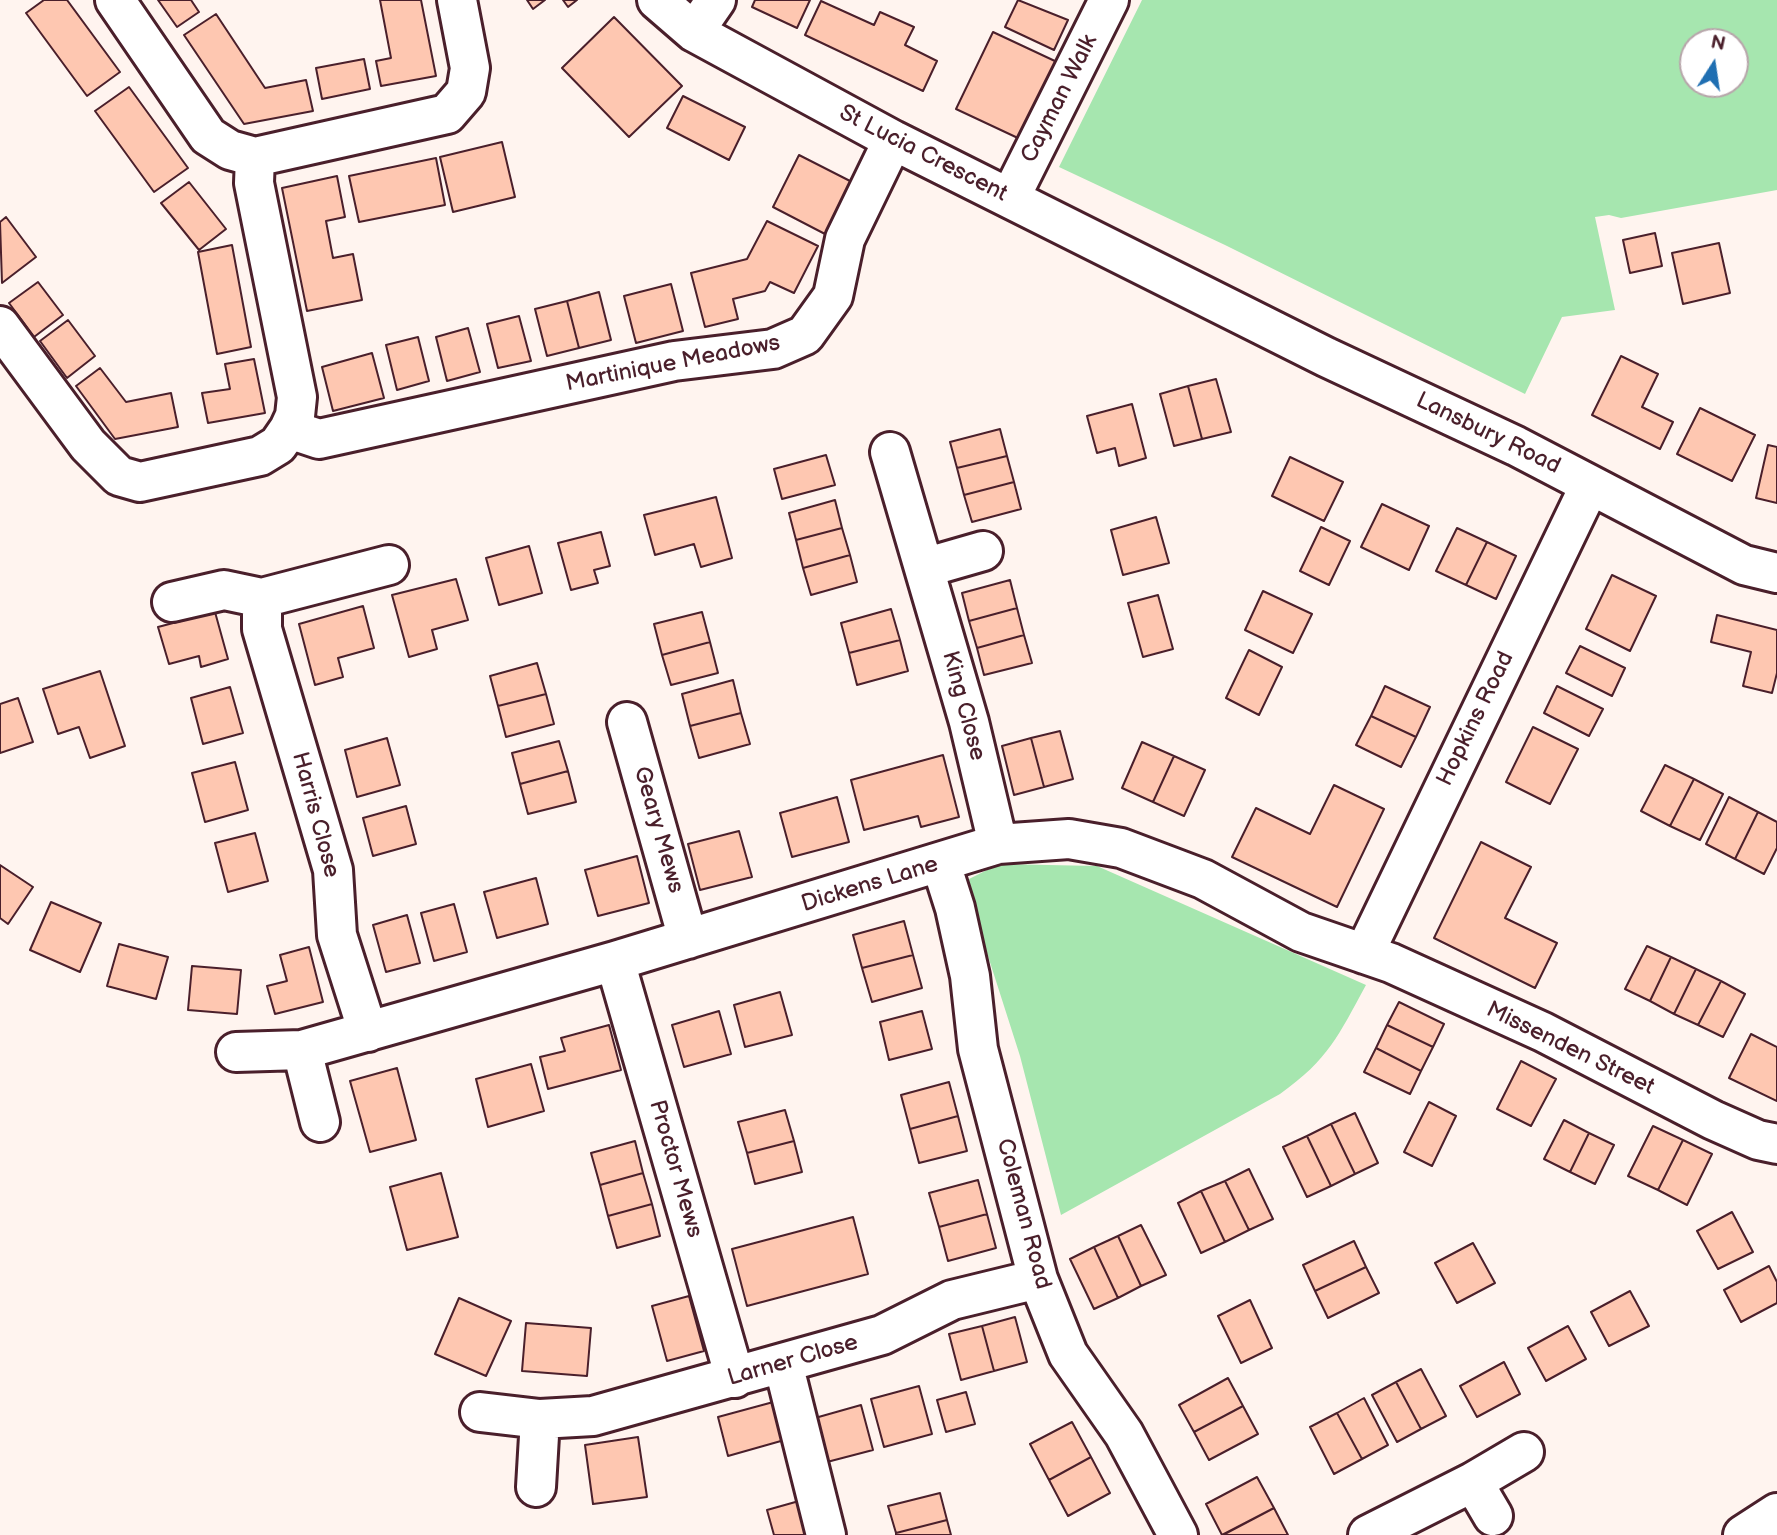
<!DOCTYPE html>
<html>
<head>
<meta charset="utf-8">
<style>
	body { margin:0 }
	#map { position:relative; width:1777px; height:1535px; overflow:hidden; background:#fff4ef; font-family:"Balsamiq Sans",sans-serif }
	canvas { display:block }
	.north { position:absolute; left:1679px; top:28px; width:70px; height:70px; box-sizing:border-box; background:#fff; border:2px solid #b7a5aa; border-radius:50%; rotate:12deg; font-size:19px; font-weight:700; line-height:28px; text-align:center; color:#4a1f2b }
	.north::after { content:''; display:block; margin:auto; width:24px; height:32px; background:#1f6fb2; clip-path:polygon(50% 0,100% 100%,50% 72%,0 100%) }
</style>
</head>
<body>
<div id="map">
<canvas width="1777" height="1535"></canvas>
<div class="north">N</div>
</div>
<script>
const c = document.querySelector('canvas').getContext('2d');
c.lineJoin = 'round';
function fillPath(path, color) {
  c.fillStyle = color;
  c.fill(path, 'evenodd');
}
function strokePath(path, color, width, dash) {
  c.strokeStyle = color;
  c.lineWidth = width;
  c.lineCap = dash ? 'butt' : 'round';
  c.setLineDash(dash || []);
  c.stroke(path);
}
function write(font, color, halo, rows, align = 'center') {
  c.font = font + ' "Balsamiq Sans",sans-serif';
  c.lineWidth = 5;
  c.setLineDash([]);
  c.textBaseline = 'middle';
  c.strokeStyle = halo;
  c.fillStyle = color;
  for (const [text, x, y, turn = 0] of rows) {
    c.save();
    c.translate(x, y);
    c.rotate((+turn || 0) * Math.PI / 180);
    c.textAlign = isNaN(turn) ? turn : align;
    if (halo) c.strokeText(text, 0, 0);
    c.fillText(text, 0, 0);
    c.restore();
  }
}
fillPath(new Path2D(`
	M 1142,0 L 1777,0 L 1777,190 L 1621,218 L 1609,215 L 1595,217 L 1615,310 L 1562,317 L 1525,394 L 1225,245 L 1059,167 ZM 1693,42 L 1735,42 L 1735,84 L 1693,84 Z
	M 999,864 L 1097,866 L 1366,985 C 1338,1036 1329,1059 1280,1094 L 1061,1215 L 1020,1056 L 972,906 L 969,879 Z`), '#a6e6af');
const building = new Path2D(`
	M 44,0 L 67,0 L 120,72 L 87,96 L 26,13 Z
	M 158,0 L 191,0 L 199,12 L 177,27 Z
	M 380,0 L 421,0 L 436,76 L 381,86 L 376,61 L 391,58 Z
	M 527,0 L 545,0 L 533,9 Z
	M 563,0 L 577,0 L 568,7 Z
	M 755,0 L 810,0 L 797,28 L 752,7 Z
	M 1018,0 L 1068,20 L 1054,50 L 1005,27 Z
	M 821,1 L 874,25 L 880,12 L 914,27 L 905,45 L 937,61 L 923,91 L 805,35 Z
	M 216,14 L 265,88 L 306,80 L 313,111 L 244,124 L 184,35 Z
	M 614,17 L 682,86 L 629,137 L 562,68 Z
	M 993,32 L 1057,62 L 1020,139 L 956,109 Z
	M 364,59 L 370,89 L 322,99 L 316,68 Z
	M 129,87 L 188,168 L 154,192 L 95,111 Z
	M 683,96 L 745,127 L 729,160 L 667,128 Z
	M 502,142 L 515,197 L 453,212 L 440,157 Z
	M 799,155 L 852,182 L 825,234 L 773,207 Z
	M 436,158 L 445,205 L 359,222 L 349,176 Z
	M 337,176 L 345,217 L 326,221 L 333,258 L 353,254 L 362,300 L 307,311 L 282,188 Z
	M 189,182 L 226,229 L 199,250 L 161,203 Z
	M 6,217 L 36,257 L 2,283 L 0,222 Z
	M 767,221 L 818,246 L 794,293 L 770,282 L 765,291 L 733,299 L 738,319 L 705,327 L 691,273 L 747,259 Z
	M 1655,233 L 1662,266 L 1630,273 L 1623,240 Z
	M 1719,243 L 1730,293 L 1683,304 L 1672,253 Z
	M 232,245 L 251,347 L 217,354 L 198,252 Z
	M 38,282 L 63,315 L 34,337 L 9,303 Z
	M 671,284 L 683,331 L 636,343 L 624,296 Z
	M 599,292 L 611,340 L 579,348 L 567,301 Z
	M 567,301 L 579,348 L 547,356 L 535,309 Z
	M 519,316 L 531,361 L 498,368 L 487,324 Z
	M 68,320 L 95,356 L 67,378 L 40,341 Z
	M 468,328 L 480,372 L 447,381 L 436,337 Z
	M 418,337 L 429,381 L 397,390 L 386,345 Z
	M 372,353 L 384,398 L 333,411 L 322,367 Z
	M 1621,356 L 1658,374 L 1642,407 L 1673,422 L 1660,449 L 1592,415 Z
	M 254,359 L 265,413 L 208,423 L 202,393 L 230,389 L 225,364 Z
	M 100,368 L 126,402 L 171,393 L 178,427 L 115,439 L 76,386 Z
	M 1216,379 L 1231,432 L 1202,439 L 1188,386 Z
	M 1188,386 L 1202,439 L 1174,446 L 1160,394 Z
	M 1132,404 L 1146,458 L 1119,466 L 1115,448 L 1097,453 L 1087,416 Z
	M 1700,408 L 1755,435 L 1732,481 L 1677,454 Z
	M 1000,429 L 1007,456 L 957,468 L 950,442 Z
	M 1768,445 L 1777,447 L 1777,503 L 1756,498 Z
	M 826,455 L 835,485 L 782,499 L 774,469 Z
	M 1007,456 L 1014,482 L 964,495 L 957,468 Z
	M 1290,457 L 1343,482 L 1324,521 L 1272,496 Z
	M 1014,482 L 1021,509 L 972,522 L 964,495 Z
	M 716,497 L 732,558 L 701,567 L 694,544 L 655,555 L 644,515 Z
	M 835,500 L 842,528 L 796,540 L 789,513 Z
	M 1382,504 L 1429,526 L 1409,570 L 1361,547 Z
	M 1156,517 L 1169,563 L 1123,575 L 1111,530 Z
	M 1321,527 L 1350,541 L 1329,585 L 1300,571 Z
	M 842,528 L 850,555 L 803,568 L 796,540 Z
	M 1457,528 L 1487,542 L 1466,585 L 1436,571 Z
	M 601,532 L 610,566 L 594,570 L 598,583 L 571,590 L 558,543 Z
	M 1487,542 L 1516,556 L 1496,599 L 1466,585 Z
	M 529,546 L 542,593 L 499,605 L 486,558 Z
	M 850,555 L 857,582 L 811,595 L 803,568 Z
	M 1612,575 L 1656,596 L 1630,651 L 1586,629 Z
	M 456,579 L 468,620 L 432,630 L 437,649 L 409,657 L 392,595 Z
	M 1010,580 L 1017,608 L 969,621 L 962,593 Z
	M 1263,591 L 1312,614 L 1293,653 L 1245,630 Z
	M 1158,595 L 1173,649 L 1143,657 L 1128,603 Z
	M 363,606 L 374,648 L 338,658 L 343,677 L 315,685 L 299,624 Z
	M 1017,608 L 1024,635 L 977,648 L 969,621 Z
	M 891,609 L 900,640 L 849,653 L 841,623 Z
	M 215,612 L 228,659 L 201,667 L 199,656 L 169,664 L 158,627 Z
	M 702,612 L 710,642 L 662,655 L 654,624 Z
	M 1717,615 L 1777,630 L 1777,673 L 1772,693 L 1743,686 L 1751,652 L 1711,642 Z
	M 1024,635 L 1032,663 L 984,675 L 977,648 Z
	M 900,640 L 908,671 L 857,685 L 849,653 Z
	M 710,642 L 718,673 L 671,685 L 662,655 Z
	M 1580,646 L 1625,668 L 1612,696 L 1566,673 Z
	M 1249,650 L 1282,667 L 1259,715 L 1226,698 Z
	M 537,663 L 546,694 L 498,706 L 490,676 Z
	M 100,671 L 125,746 L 90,758 L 79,727 L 58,734 L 43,689 Z
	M 733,680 L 741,713 L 690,726 L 682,694 Z
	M 1385,686 L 1430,707 L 1416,737 L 1371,716 Z
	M 1557,686 L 1603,709 L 1589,736 L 1544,713 Z
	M 230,687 L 243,733 L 203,744 L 191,698 Z
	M 546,694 L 554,724 L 506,737 L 498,706 Z
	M 18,698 L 33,742 L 0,753 L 0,704 Z
	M 741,713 L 750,744 L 699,758 L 690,726 Z
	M 1371,716 L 1416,737 L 1401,767 L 1356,745 Z
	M 1533,727 L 1578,749 L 1550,804 L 1506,782 Z
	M 1060,731 L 1073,779 L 1044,787 L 1031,738 Z
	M 387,738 L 400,785 L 357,797 L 345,750 Z
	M 1031,738 L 1044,787 L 1014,795 L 1002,746 Z
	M 559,741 L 568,771 L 520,784 L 512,753 Z
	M 1142,742 L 1174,756 L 1153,802 L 1122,788 Z
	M 943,755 L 959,817 L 921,827 L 918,816 L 864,830 L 851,780 Z
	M 1174,756 L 1205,770 L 1184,816 L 1153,802 Z
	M 235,762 L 248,810 L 205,822 L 192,773 Z
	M 1665,765 L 1694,779 L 1670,826 L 1641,811 Z
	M 568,771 L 576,802 L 528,814 L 520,784 Z
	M 1694,779 L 1723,794 L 1700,840 L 1670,826 Z
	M 1334,785 L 1384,809 L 1337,907 L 1232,857 L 1256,808 L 1310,834 Z
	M 837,797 L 849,842 L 792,857 L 780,813 Z
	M 1729,797 L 1758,812 L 1735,859 L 1706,844 Z
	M 406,806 L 416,844 L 373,856 L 363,818 Z
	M 1758,812 L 1777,822 L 1777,848 L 1764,874 L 1735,859 Z
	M 739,831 L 752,877 L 700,890 L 688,844 Z
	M 255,833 L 268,881 L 228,892 L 215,843 Z
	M 1481,842 L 1531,867 L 1505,918 L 1557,943 L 1535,988 L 1434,938 Z
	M 637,856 L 649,903 L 598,916 L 585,870 Z
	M 0,865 L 33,887 L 8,924 L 0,918 Z
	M 536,878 L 548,924 L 497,938 L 484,892 Z
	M 51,902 L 101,923 L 80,972 L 30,950 Z
	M 454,904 L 467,952 L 434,961 L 421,913 Z
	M 407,915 L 420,963 L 386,972 L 373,925 Z
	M 904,921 L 913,955 L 862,968 L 853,935 Z
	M 119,944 L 168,957 L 156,999 L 107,986 Z
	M 1647,946 L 1671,957 L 1650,1001 L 1625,989 Z
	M 309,947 L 323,1002 L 275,1014 L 267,986 L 287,981 L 280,955 Z
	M 913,955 L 922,988 L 872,1002 L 862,968 Z
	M 1671,957 L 1696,969 L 1674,1014 L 1650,1001 Z
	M 192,966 L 241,970 L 237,1014 L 188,1010 Z
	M 1696,969 L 1721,981 L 1698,1025 L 1674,1014 Z
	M 1721,981 L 1745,994 L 1723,1037 L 1698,1025 Z
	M 780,992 L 792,1035 L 745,1047 L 734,1005 Z
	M 1399,1002 L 1444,1024 L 1433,1047 L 1387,1025 Z
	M 719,1011 L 731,1054 L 684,1067 L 672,1025 Z
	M 922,1011 L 932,1049 L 889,1060 L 880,1022 Z
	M 609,1025 L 621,1070 L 548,1089 L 540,1057 L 565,1051 L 561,1038 Z
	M 1387,1025 L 1433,1047 L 1421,1071 L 1376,1048 Z
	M 1751,1034 L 1777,1047 L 1777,1101 L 1729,1078 Z
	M 1376,1048 L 1421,1071 L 1410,1094 L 1364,1072 Z
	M 1521,1061 L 1556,1079 L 1531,1126 L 1497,1109 Z
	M 531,1064 L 544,1111 L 488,1127 L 476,1079 Z
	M 397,1068 L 416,1140 L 370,1152 L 350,1081 Z
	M 949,1082 L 958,1116 L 910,1129 L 901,1095 Z
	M 1429,1102 L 1456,1116 L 1432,1166 L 1404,1152 Z
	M 785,1110 L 794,1141 L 747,1153 L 738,1122 Z
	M 1355,1113 L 1378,1163 L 1355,1174 L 1331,1124 Z
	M 958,1116 L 967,1151 L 919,1163 L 910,1129 Z
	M 1564,1120 L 1589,1133 L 1570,1172 L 1544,1159 Z
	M 1331,1124 L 1355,1174 L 1331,1186 L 1307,1136 Z
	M 1653,1126 L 1683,1140 L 1658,1190 L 1628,1176 Z
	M 1589,1133 L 1614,1145 L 1595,1184 L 1570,1172 Z
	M 1307,1136 L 1331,1186 L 1307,1197 L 1283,1147 Z
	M 1683,1140 L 1712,1154 L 1687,1205 L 1658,1190 Z
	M 635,1141 L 643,1173 L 600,1185 L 591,1153 Z
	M 794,1141 L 802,1172 L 755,1184 L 747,1153 Z
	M 1249,1169 L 1273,1219 L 1249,1230 L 1225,1181 Z
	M 441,1173 L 458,1237 L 407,1250 L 390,1187 Z
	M 643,1173 L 652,1204 L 608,1216 L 600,1185 Z
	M 978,1180 L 987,1214 L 939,1227 L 929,1193 Z
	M 1225,1181 L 1249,1230 L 1225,1242 L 1201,1191 Z
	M 1201,1191 L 1225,1242 L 1201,1253 L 1178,1203 Z
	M 652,1204 L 660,1236 L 617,1248 L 608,1216 Z
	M 1732,1212 L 1753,1252 L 1718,1269 L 1697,1231 Z
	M 987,1214 L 996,1248 L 948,1261 L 939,1227 Z
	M 853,1217 L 868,1274 L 747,1306 L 732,1249 Z
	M 1141,1225 L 1166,1275 L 1141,1286 L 1118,1236 Z
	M 1118,1236 L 1141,1286 L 1118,1298 L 1094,1247 Z
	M 1354,1241 L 1366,1267 L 1315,1291 L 1303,1265 Z
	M 1473,1243 L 1495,1283 L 1457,1303 L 1435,1263 Z
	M 1094,1247 L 1118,1298 L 1094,1309 L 1070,1259 Z
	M 1769,1266 L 1777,1282 L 1777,1303 L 1741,1322 L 1724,1290 Z
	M 1366,1267 L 1379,1293 L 1328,1318 L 1315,1291 Z
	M 1630,1291 L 1649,1326 L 1609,1346 L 1591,1312 Z
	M 689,1296 L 704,1351 L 667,1361 L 652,1306 Z
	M 459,1298 L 511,1321 L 486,1376 L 435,1354 Z
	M 1250,1300 L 1272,1348 L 1241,1363 L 1218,1316 Z
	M 1015,1317 L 1027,1362 L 994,1371 L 982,1326 Z
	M 526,1323 L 591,1328 L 587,1376 L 522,1371 Z
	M 982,1326 L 994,1371 L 961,1380 L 949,1334 Z
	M 1568,1326 L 1586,1359 L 1546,1381 L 1528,1348 Z
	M 1504,1362 L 1520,1394 L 1477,1417 L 1460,1386 Z
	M 1421,1369 L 1446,1416 L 1421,1429 L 1396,1382 Z
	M 1228,1378 L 1243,1406 L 1194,1432 L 1179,1405 Z
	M 1396,1382 L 1421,1429 L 1397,1442 L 1372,1395 Z
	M 919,1386 L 932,1434 L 884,1447 L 871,1399 Z
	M 966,1392 L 975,1424 L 946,1432 L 937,1400 Z
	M 1364,1398 L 1388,1445 L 1362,1459 L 1337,1413 Z
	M 777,1401 L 788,1439 L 728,1456 L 718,1417 Z
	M 861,1405 L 873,1450 L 827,1462 L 815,1418 Z
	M 1243,1406 L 1258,1434 L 1209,1460 L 1194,1432 Z
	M 1337,1413 L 1362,1459 L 1334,1474 L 1310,1427 Z
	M 1072,1422 L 1091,1457 L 1049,1480 L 1030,1444 Z
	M 638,1437 L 647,1497 L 593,1504 L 585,1445 Z
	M 1091,1457 L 1110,1493 L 1068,1516 L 1049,1480 Z
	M 1257,1477 L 1274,1508 L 1222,1535 L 1206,1504 Z
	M 940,1493 L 947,1520 L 896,1533 L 888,1506 Z
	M 799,1501 L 808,1535 L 774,1535 L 767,1510 Z
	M 1274,1508 L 1288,1535 L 1223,1535 Z
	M 947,1520 L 951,1535 L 896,1535 L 896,1533 Z`);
fillPath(building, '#fec7b1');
strokePath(building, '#4a1f2b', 2);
const minor = new Path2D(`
	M 115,0 L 208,136 L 230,150 L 255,157 L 447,114 L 466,92 L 470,68 L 457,0
	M 657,0 L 694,32 L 893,140 L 1326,357 L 1516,446 L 1744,565 L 1777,573
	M 694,32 L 716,0
	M 1010,198 L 1109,0
	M 0,326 L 88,445 L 119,476 L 140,482 L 260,456 L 278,445 L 289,429 L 295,416 L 297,397 L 254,183 L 255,157
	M 289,429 L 319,439 L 674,361 L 773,349 L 805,335 L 833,296 L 845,239 L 893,140
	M 890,452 L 969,722 L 998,844
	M 924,568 L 983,551
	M 262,598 L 262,629 L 333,870 L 337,935 L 368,1032
	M 172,602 L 224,590 L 262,598 L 389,565
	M 627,722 L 688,939
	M 941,864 L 955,908 L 970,976 L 978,1049 L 1038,1279 L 1068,1354 L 1124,1434 L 1178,1535
	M 1364,954 L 1590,485
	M 615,961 L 735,1378
	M 302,1050 L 320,1122
	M 236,1052 L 302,1050 L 615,961 L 998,844 L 1069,839 L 1121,848 L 1203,879 L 1301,932 L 1391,963 L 1543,1032 L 1713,1120 L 1758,1140 L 1777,1144
	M 783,1363 L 826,1535
	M 480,1412 L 540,1419 L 593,1416 L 882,1335 L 952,1300 L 1038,1279
	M 1473,1482 L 1493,1516
	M 536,1487 L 540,1419
	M 1368,1535 L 1473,1482 L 1524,1452
	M 1743,1535 L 1777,1513`);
strokePath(minor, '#4a1f2b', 44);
strokePath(minor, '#fff', 38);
write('23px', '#4a1f2b', '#fff', [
	["Cayman Walk",1060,99,-63],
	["St Lucia Crescent",923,154,27],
	["Martinique Meadows",673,364,-11],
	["Lansbury Road",1488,434,26],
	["King Close",963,706,75],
	["Hopkins Road",1476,719,-64],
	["Harris Close",315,815,75],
	["Geary Mews",658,830,74],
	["Dickens Lane",870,885,-17],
	["Missenden Street",1570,1049,26],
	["Proctor Mews",675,1169,74],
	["Coleman Road",1023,1214,75],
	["Larner Close",793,1361,-16]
]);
</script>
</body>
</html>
